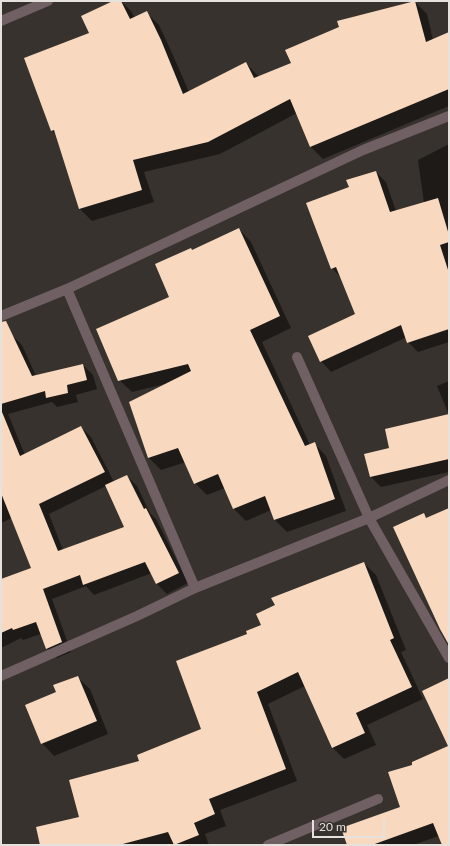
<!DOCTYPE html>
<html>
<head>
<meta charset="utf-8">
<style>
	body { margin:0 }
	#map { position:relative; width:450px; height:846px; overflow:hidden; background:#37322d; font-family:Lato,sans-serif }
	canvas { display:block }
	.frame { position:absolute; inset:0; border:2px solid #e5e2de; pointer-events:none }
	.scale { position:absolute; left:312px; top:820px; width:73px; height:18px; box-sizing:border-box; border:2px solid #e5e2de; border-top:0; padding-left:5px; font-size:12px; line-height:14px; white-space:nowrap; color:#e5e2de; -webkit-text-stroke:3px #37322d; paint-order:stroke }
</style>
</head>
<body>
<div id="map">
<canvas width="450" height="846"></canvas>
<div class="frame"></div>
<div class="scale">20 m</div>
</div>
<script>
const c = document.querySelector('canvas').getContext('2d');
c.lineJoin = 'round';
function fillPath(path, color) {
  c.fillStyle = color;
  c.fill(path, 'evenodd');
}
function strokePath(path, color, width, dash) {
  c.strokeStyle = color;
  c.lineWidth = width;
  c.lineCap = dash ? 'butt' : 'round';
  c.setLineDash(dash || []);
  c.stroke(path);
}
fillPath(new Path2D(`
	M 115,1 L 121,1 L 131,11 L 135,18 L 147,13 L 159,25 L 172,53 L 189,92 L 246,63 L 259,77 L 292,63 L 415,2 L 427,14 L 433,40 L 449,33 L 449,106 L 323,159 L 311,147 L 297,113 L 220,154 L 144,172 L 154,202 L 92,221 L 80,209 L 57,135 L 52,131 L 90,34 Z
	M 449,144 L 449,342 L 418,352 L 408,342 L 407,337 L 331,372 L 321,361 L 356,315 L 342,279 L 332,268 L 350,187 L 376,172 L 386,182 L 396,211 L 424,203 L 418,160 Z
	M 239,229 L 251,242 L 291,328 L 262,342 L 310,445 L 314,443 L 326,456 L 346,511 L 287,532 L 275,520 L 271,510 L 246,521 L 234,509 L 225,488 L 207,495 L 195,483 L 186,462 L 161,470 L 149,458 L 130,402 L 165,384 L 132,392 L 119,380 L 170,298 L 192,251 Z
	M 12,335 L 22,345 L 36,376 L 83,365 L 93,375 L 97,389 L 76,395 L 78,402 L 57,407 L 52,402 L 8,414 L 25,455 L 81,427 L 91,437 L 114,482 L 127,476 L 137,486 L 150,513 L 156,519 L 188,583 L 167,594 L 157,584 L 152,573 L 94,595 L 86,586 L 52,599 L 71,652 L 57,658 L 47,648 L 41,634 L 23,640 L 21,638 L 1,648 L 1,580 L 32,568 L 12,518 L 1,523 L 1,341 ZM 106,486 L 126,527 L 63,550 L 49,514 Z
	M 449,381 L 449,415 L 437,386 Z
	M 449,415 L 449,465 L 448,466 L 449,472 L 381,487 L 371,477 L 365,455 L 390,449 Z
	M 364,563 L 376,575 L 406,650 L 401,652 L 423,699 L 367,725 L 376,745 L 344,759 L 333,748 L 305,686 L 268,704 L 297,781 L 220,810 L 226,826 L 205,834 L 209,845 L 42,845 L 81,817 L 140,762 L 202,730 L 249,635 L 262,625 Z
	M 77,677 L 90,689 L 108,734 L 54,756 L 42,743 L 57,693 Z
	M 449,747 L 449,845 L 443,845 L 439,836 L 413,845 L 348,845 L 401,808 L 413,766 Z`), '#0007');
fillPath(new Path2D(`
	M 113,1 L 121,1 L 130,19 L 147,11 L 161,40 L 183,94 L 246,62 L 254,78 L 291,63 L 285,50 L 339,27 L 337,21 L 415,1 L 426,42 L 449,32 L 449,89 L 310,147 L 290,99 L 208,142 L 133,160 L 142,190 L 79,209 L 54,130 L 51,131 L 24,58 L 89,33 L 81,16 Z
	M 376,171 L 390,212 L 438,198 L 449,235 L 449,242 L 440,245 L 449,273 L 449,329 L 407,343 L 401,325 L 320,362 L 308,336 L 355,314 L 336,267 L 331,269 L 306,203 L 349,187 L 346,180 Z
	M 239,228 L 280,316 L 250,330 L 305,446 L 315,442 L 335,499 L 274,520 L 265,496 L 233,509 L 218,474 L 194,484 L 178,448 L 148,458 L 129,402 L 191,371 L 188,364 L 118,381 L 96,329 L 169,297 L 155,264 L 191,248 L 192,250 Z
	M 6,321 L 32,376 L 83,364 L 87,380 L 67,385 L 68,393 L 46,398 L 45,391 L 1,404 L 1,322 Z
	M 1,412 L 2,412 L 20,456 L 81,426 L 105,472 L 39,504 L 58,551 L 124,527 L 105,485 L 127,475 L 144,509 L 146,508 L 179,573 L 156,584 L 145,562 L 83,585 L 80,575 L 43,589 L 62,642 L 46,649 L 36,622 L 13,630 L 12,628 L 1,633 L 1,579 L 31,568 L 1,493 Z
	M 449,414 L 449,459 L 370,477 L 364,454 L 389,448 L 385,429 Z
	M 449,508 L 449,645 L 440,629 L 393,527 L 424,513 L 426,518 Z
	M 364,562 L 394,638 L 390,640 L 412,687 L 356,713 L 365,733 L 332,748 L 298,672 L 257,692 L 286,769 L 209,799 L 215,814 L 194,823 L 199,835 L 174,845 L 168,832 L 119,845 L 40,845 L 36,827 L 79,817 L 69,780 L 139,761 L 137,755 L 201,729 L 176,661 L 247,634 L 246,631 L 261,625 L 256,614 L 275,605 L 271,598 Z
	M 78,676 L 97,721 L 41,744 L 25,705 L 56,692 L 53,685 Z
	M 449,678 L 449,845 L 442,845 L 433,823 L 372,845 L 347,845 L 341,828 L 400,807 L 388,772 L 412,765 L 412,762 L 448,746 L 422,691 Z`), '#f8d8bf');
strokePath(new Path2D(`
	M 1,21 L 48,1
	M 67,289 L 195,588
	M 1,316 L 67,289 L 363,150 L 449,116
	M 297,357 L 369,518 L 449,658
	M 1,676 L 137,616 L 195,588 L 369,518 L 449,480
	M 268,845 L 378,799`), '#705f63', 10);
</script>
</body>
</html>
